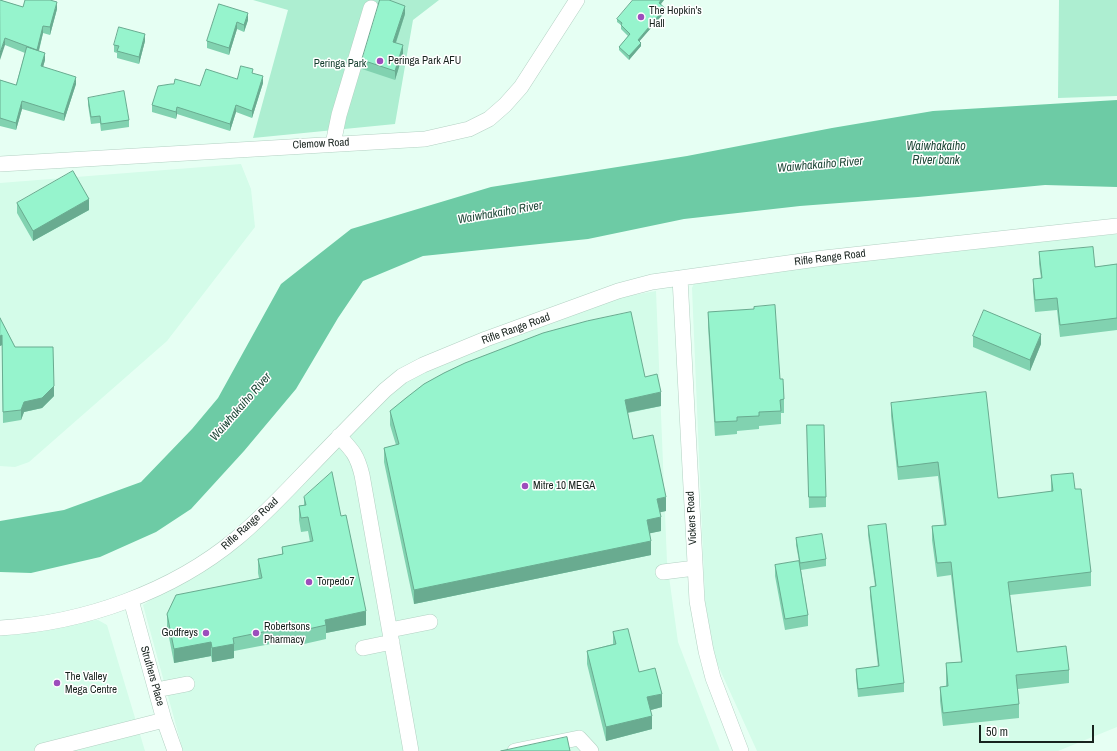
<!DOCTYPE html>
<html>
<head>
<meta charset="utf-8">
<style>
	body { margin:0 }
	#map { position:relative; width:1117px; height:751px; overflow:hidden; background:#e6fff3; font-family:"Archivo Narrow",sans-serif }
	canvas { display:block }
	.scale { position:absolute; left:979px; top:725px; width:115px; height:18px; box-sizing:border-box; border:2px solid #18231e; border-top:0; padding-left:5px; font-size:12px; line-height:14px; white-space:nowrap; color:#18231e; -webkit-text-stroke:3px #fff; paint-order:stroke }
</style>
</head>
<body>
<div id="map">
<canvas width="1117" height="751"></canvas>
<div class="scale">50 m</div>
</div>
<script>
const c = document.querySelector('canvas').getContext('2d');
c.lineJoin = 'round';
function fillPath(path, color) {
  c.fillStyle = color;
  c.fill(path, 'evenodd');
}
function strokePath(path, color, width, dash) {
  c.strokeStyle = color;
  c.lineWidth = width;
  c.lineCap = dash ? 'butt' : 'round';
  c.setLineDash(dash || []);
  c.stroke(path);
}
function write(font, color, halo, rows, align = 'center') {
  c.font = font + ' "Archivo Narrow",sans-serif';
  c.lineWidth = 3;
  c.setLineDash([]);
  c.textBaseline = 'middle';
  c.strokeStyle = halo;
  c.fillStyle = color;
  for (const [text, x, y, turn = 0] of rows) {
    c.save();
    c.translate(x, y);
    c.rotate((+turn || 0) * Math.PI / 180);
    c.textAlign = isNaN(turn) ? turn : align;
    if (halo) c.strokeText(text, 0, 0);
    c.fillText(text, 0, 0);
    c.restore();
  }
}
fillPath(new Path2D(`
	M 241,164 L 251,189 L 255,227 L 167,341 L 29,462 L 15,467 L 0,466 L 0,183 Z
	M 1117,234 L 1117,727 L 1058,751 L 757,751 L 716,661 L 705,602 L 692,288 L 698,275 Z
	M 656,291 L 667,562 L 678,642 L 720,751 L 183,751 L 143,605 L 243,539 L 349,426 L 418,371 L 577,305 Z
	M 98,620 L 107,625 L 145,751 L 0,751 L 0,630 Z`), '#d4fce9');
fillPath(new Path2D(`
	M 253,0 L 439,0 L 413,20 L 395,124 L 253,138 L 288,10 Z
	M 1059,0 L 1117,0 L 1117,96 L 1058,98 Z`), '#adeed1');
fillPath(new Path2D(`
	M 1117,100 L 1117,187 L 1045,185 L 918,197 L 800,206 L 684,219 L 588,239 L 423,256 L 363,281 L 338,318 L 296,389 L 244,451 L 191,509 L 156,532 L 100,557 L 31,573 L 0,572 L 0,521 L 64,510 L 141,482 L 192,429 L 218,398 L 281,284 L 351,229 L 491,187 L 687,156 L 832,128 L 933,111 Z`), '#6dcba5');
const minor = new Path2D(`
	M 333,144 L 339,115 L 371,8
	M 0,164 L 425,139 L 469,129 L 489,119 L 505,105 L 521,87 L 577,0
	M 680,278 L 697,601 L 706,651 L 713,678 L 741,751
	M 339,436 C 353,451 357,455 362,475 L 411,751
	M 663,572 L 695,568
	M 131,600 L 164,720 L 175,751
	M 0,628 C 84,623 172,592 237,538 C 260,519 280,498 300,477 C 328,448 356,419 385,390 L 402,376 L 423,365 L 486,339 L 618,291 L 652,282 L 824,258 L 1117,226
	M 390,630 L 430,622
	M 363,648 L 392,642
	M 156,690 L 187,684
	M 42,751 L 164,720
	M 515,751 L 579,738 L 591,751`);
strokePath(minor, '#b3d1c3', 16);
strokePath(minor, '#fff', 15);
fillPath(new Path2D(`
	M 0,0 L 23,7 L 57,9 L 50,35 L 43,33 L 39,51 L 45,60 L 43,67 L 76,84 L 64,121 L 22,109 L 16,130 L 0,126 L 0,80 L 16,85 L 25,53 L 5,45 Z
	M 664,0 L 661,4 L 665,12 L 639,41 L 641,46 L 629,60 L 619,50 L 619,47 L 628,36 L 621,29 L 621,25 L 617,22 L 617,19 Z
	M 219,4 L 248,20 L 244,32 L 237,29 L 229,55 L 207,48 L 207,41 Z
	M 405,14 L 396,43 L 403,54 L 395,80 L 362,69 L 362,60 Z
	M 145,41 L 139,64 L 117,58 L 117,53 L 114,52 L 114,45 Z
	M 253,73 L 263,83 L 252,118 L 236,112 L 230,131 L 177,114 L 176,119 L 152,112 L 152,105 L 200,86 L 237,79 Z
	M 88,98 L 129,120 L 129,127 L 101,131 L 100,123 L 91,124 L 88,105 Z
	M 17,203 L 89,210 L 33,241 L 17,213 Z
	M 1039,252 L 1095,267 L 1117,264 L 1117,330 L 1060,337 L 1057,310 L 1035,312 L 1033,291 L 1033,279 L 1041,278 L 1039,264 Z
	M 708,312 L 780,379 L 784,399 L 784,413 L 781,413 L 781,424 L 759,426 L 759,429 L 737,431 L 737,434 L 715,436 L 708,326 Z
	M 0,318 L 15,347 L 54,396 L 42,408 L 24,412 L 21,420 L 3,423 L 2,345 L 0,346 Z
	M 973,336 L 1041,344 L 1030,371 L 973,347 Z
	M 645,377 L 661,406 L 628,413 L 633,439 L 666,511 L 659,512 L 661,531 L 650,533 L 651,555 L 414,604 L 384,462 L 384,448 L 396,445 L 390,425 L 390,411 Z
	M 891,403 L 998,498 L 1051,492 L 1051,475 L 1075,489 L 1091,572 L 1091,586 L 1010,595 L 1017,652 L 1069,670 L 1069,683 L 1018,689 L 1019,704 L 1019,718 L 943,726 L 940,701 L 940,687 L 946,687 L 946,663 L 961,662 L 951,575 L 937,577 L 932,540 L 932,526 L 944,525 L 938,476 L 898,480 L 891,416 Z
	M 807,425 L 826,497 L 826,507 L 809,508 Z
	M 304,497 L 341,516 L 366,625 L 326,633 L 326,639 L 304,644 L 302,638 L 234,651 L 234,658 L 212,662 L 211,656 L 174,663 L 167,627 L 167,614 L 259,578 L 258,573 L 258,559 L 282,554 L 282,547 L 310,542 L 308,531 L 301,532 L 299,520 L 299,506 L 304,505 Z
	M 868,526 L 904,683 L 904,692 L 858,697 L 856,678 L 856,669 L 878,667 L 870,596 L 870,587 L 875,586 L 868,535 Z
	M 796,538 L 826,559 L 826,566 L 801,570 L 808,615 L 808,626 L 785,630 L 775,576 L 775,565 L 799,561 L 796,545 Z
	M 613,632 L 662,707 L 651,710 L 652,729 L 606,741 L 587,664 L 587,651 L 613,644 Z`), '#81d2b0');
fillPath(new Path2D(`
	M 661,0 L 664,0 L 659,6 L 659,3 Z
	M 57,2 L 57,9 L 50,35 L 50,27 Z
	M 405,6 L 405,14 L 393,51 L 393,42 Z
	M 665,8 L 665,12 L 638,43 L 638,40 Z
	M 248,13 L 248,20 L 244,32 L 244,25 Z
	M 237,22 L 237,29 L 229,55 L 229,48 Z
	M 43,26 L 43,33 L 37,57 L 37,50 Z
	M 145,34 L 145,41 L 139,64 L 139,57 Z
	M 5,38 L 5,45 L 0,60 L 0,53 Z
	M 641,43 L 641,46 L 629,60 L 629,56 Z
	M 403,45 L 403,54 L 395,80 L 395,71 Z
	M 45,53 L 45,60 L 41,74 L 41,66 Z
	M 263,76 L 263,83 L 252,118 L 252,111 Z
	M 76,77 L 76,84 L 64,121 L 64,114 Z
	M 22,101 L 22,109 L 16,130 L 16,123 Z
	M 236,105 L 236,112 L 230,131 L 230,124 Z
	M 177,107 L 177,114 L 176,119 L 176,112 Z
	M 89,199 L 89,210 L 33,241 L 33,231 Z
	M 1041,334 L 1041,344 L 1030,371 L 1030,360 Z
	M 2,335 L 2,345 L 0,346 L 0,336 Z
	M 54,386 L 54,396 L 42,408 L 24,412 L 21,420 L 21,410 L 24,402 Z
	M 661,392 L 661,406 L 625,413 L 625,400 Z
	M 666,497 L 666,511 L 657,513 L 657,499 Z
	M 661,517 L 661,531 L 647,534 L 647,520 Z
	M 651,541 L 651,555 L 414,604 L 414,590 Z
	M 366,611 L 366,625 L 326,633 L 326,625 L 325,620 Z
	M 211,642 L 211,656 L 174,663 L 174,649 Z
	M 234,644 L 234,658 L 212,662 L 212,648 Z
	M 662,694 L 662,707 L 647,711 L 647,697 Z
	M 652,716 L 652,729 L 606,741 L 606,727 Z`), '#69ab90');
const building = new Path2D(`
	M 0,0 L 23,7 L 25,0 L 50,0 L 57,2 L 50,27 L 43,26 L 37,50 L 5,38 L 0,53 Z
	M 380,0 L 389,0 L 405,6 L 393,42 L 403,45 L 395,71 L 362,60 Z
	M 633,0 L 661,0 L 659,3 L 665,8 L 638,40 L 641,43 L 629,56 L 619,47 L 630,34 L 621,25 L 622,23 L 617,19 Z
	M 219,4 L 248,13 L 244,25 L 237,22 L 229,48 L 207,41 Z
	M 119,27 L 145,34 L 139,57 L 117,51 L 119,46 L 114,45 Z
	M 27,47 L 45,53 L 41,66 L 76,77 L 64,114 L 22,101 L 16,123 L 0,118 L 0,80 L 16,85 Z
	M 241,66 L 253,69 L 252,73 L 263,76 L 252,111 L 236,105 L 230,124 L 177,107 L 176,112 L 152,105 L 158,86 L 171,84 L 174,84 L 175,79 L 200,86 L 206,69 L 237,79 Z
	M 124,91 L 129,120 L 101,124 L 100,116 L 91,117 L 88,98 Z
	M 73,171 L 89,199 L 33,231 L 17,203 Z
	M 1093,247 L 1095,267 L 1117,264 L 1117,318 L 1060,325 L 1057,298 L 1035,300 L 1033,279 L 1042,278 L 1039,252 Z
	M 775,305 L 780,379 L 783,379 L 784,399 L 780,400 L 781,411 L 759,412 L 759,416 L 737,417 L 737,421 L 715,422 L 708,312 L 754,309 L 754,307 Z
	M 984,310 L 1041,334 L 1030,360 L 973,336 Z
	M 631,312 L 645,377 L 657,374 L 661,392 L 625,400 L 633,439 L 653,435 L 666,497 L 657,499 L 661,517 L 647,520 L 651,541 L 414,590 L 384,448 L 399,444 L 390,411 L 406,398 L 424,384 L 444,373 L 465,363 L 543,333 L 587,321 Z
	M 0,318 L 15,347 L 53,347 L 54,386 L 42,398 L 24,402 L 21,410 L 3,412 L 2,335 L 0,336 Z
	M 986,392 L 998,498 L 1053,491 L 1051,475 L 1073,473 L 1075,489 L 1081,489 L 1091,572 L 1008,582 L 1017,652 L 1066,646 L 1069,670 L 1016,675 L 1019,704 L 943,713 L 940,687 L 948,686 L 946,663 L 962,662 L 951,562 L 937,563 L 932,526 L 946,525 L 938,462 L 898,467 L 891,403 Z
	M 807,425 L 824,425 L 826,497 L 809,497 Z
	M 332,472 L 341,516 L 346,515 L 366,611 L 325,620 L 326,625 L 304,630 L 302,624 L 233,638 L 234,644 L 212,648 L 211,642 L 174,649 L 167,614 L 176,595 L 262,578 L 258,559 L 283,554 L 282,547 L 313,541 L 308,517 L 301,518 L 299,506 L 306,505 L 304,497 Z
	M 886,524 L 904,683 L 858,689 L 856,669 L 879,666 L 870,587 L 876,586 L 868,526 Z
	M 822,534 L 826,559 L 800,563 L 796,538 Z
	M 799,561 L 808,615 L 785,619 L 775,565 Z
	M 628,629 L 639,672 L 655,668 L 662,694 L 647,697 L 652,716 L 606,727 L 587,651 L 616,644 L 613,632 Z
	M 567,737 L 570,751 L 501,751 Z`);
fillPath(building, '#96f4cd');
strokePath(building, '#69ab90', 1);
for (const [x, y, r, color] of [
	[641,17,4,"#9d4dbc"],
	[380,61,4,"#9d4dbc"],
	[525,486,4,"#9d4dbc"],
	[309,582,4,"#9d4dbc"],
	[206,633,4,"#9d4dbc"],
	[256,633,4,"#9d4dbc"],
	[57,683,4,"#9d4dbc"]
]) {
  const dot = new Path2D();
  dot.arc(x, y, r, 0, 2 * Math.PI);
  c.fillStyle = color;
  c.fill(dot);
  strokePath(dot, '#fff', 1.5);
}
write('11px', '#18231e', '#fff', [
	["The Hopkin's",649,11],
	["Hall",649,24],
	["Peringa Park AFU",388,61],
	["Mitre 10 MEGA",533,486],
	["Torpedo7",317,582],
	["Robertsons",264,627],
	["Pharmacy",264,640],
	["Godfreys",198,633,"right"],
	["The Valley",65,677],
	["Mega Centre",65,690]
], 'left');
write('11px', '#113b2b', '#fff', [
	["Peringa Park",340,64]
]);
write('11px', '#18231e', '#fff', [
	["Clemow Road",321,144,-3],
	["Rifle Range Road",830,258,-7],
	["Rifle Range Road",516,329,-20],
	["Vickers Road",692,518,-93],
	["Rifle Range Road",250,524,-42],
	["Struthers Place",152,676,74]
]);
write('italic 12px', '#1f4838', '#fff', [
	["Waiwhakaiho",936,147],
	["River bank",936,161],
	["Waiwhakaiho River",820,165,-5],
	["Waiwhakaiho River",500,213,-10],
	["Waiwhakaiho River",241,407,-49]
]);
</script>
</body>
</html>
